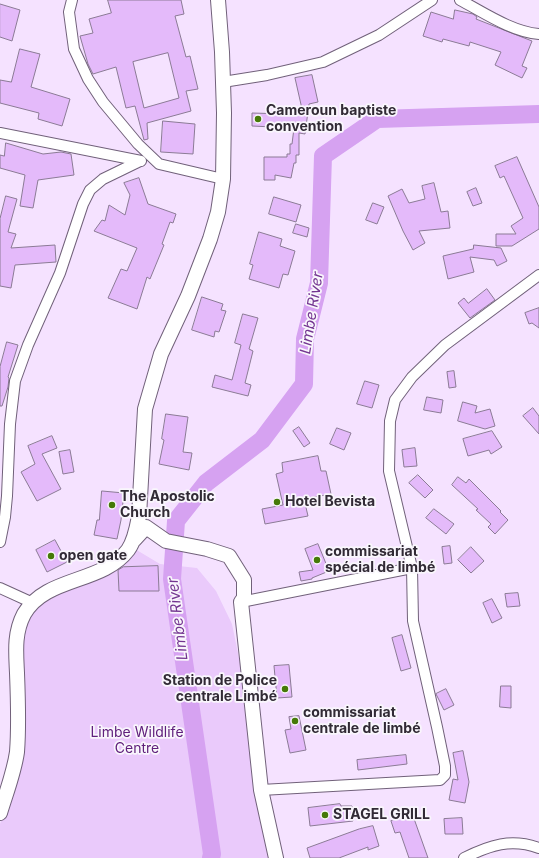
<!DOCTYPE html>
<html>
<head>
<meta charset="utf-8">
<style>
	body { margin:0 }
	canvas { display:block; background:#f5e2ff }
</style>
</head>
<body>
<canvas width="539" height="858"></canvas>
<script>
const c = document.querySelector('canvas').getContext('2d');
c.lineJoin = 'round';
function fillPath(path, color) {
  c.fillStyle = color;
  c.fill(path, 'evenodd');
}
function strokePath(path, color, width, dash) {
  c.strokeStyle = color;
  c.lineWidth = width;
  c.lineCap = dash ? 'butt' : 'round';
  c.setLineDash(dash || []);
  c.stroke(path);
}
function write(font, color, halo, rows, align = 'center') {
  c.font = font + ' Inter,sans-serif';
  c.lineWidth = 3.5;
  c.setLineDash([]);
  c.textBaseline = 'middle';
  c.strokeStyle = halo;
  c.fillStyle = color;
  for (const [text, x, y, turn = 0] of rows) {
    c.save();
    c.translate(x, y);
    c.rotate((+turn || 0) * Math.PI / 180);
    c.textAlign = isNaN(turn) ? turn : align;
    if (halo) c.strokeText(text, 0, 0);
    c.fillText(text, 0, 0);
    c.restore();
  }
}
fillPath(new Path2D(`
	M 135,549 L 160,564 L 197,568 L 216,591 L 232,624 L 280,858 L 0,858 L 0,824 L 19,768 L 19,631 L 34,605 Z`), '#eacafb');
strokePath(new Path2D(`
	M 211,858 L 212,854 L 172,579 L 176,521 L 206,483 L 262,440 L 304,384 L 305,339 L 319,283 L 323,156 L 377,119 L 539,114`), '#d6a2f1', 18);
const building = new Path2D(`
	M 108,0 L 181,0 L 184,14 L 175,16 L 186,57 L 190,56 L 198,89 L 186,91 L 191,111 L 147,123 L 148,139 L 144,140 L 135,106 L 126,108 L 116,67 L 93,74 L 88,64 L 80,36 L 93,33 L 89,19 L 111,13 ZM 168,53 L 179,98 L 144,108 L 133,62 Z
	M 0,4 L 20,10 L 12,41 L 0,37 Z
	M 455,10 L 473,14 L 477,17 L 476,19 L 532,41 L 522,66 L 527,68 L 522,78 L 495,65 L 501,52 L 470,42 L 469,46 L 443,39 L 442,42 L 423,36 L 431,12 L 453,19 Z
	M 20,49 L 40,54 L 31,87 L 70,99 L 62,126 L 38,119 L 39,113 L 0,103 L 0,80 L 11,82 Z
	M 312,75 L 318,102 L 309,104 L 305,134 L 299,133 L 299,155 L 296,155 L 296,163 L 294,163 L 291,178 L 275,175 L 275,180 L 264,180 L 264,157 L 287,157 L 287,154 L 290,154 L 290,144 L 292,144 L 294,128 L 252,126 L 252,113 L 287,114 L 288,111 L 296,112 L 297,108 L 302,109 L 295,78 Z
	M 163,121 L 195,124 L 193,154 L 161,152 Z
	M 6,143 L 43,154 L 61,152 L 71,154 L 74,175 L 38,180 L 33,208 L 20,206 L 25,175 L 0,168 L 0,155 L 4,156 Z
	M 517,157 L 539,207 L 539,229 L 512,246 L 496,246 L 496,234 L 516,234 L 511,226 L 523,218 L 504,176 L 500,178 L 495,166 Z
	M 139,178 L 148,204 L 176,214 L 173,223 L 170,222 L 162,244 L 164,245 L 150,279 L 147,277 L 137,309 L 108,298 L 121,269 L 127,271 L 137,248 L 94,231 L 102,220 L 105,221 L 109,205 L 125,215 L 130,195 L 124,183 Z
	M 434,183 L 441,212 L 448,211 L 450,228 L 419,231 L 425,243 L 413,250 L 403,231 L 388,196 L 402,189 L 409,203 L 425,199 L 422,186 Z
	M 476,188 L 482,203 L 473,206 L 467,192 Z
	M 6,196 L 17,199 L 8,232 L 16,234 L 11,248 L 55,245 L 56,262 L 15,265 L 11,288 L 0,286 L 0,219 Z
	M 274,197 L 301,205 L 296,222 L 269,214 Z
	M 373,203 L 384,207 L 377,224 L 366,220 Z
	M 296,224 L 309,228 L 307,237 L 293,233 Z
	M 259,232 L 282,239 L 280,246 L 295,251 L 288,275 L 283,274 L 279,288 L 249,279 L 253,265 L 250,264 Z
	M 474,245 L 501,248 L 507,261 L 497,266 L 494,260 L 470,257 L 474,272 L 448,279 L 443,256 L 473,249 Z
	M 487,289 L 495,300 L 470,318 L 458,303 L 464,298 L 468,303 Z
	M 202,297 L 223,304 L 221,310 L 226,311 L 219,332 L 215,331 L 214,337 L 192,330 Z
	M 539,308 L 539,328 L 532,323 L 529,324 L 525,313 Z
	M 243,314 L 258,318 L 249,349 L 253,351 L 245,383 L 251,385 L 248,396 L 212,387 L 215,375 L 232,380 L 241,345 L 235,343 Z
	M 7,342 L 18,345 L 8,377 L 9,378 L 8,387 L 2,406 L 0,406 L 0,367 Z
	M 454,371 L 456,387 L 449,388 L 447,372 Z
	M 365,381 L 379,385 L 372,408 L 357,404 Z
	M 427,397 L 443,400 L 441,413 L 424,410 Z
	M 463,402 L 477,406 L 475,413 L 490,409 L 495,426 L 485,429 L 458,421 Z
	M 533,408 L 539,416 L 539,434 L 523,416 Z
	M 166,414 L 188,417 L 183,452 L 192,453 L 189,470 L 159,464 L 164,440 L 162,439 Z
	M 299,427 L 310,443 L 304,447 L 293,431 Z
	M 337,428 L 351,433 L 344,450 L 330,444 Z
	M 492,431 L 502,447 L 491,454 L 489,450 L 468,456 L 463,439 Z
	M 52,436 L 57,448 L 42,454 L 61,489 L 37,501 L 21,472 L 35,464 L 28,446 Z
	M 415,448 L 417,466 L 404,467 L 402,450 Z
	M 70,450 L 74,472 L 63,474 L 59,452 Z
	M 318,456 L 321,471 L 326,471 L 331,494 L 304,499 L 308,516 L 265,524 L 262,509 L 283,505 L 276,474 L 283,472 L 282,463 Z
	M 418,475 L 433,490 L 425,498 L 409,483 Z
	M 458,477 L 466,483 L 469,479 L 501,511 L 500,512 L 508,520 L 495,534 L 488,527 L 491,524 L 476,510 L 478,509 L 452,485 Z
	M 102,491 L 124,493 L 121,520 L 117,539 L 94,535 L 97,520 L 99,520 Z
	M 434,509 L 454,524 L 446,534 L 426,518 Z
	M 55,540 L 67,562 L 47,572 L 36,550 Z
	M 318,544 L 329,571 L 312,578 L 312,579 L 301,581 L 299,572 L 313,570 L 305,549 Z
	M 450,546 L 452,563 L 444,564 L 442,547 Z
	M 471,547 L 484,561 L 471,573 L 458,560 Z
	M 158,566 L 159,591 L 119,591 L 118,570 L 123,567 Z
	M 518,593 L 520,606 L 507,607 L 505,594 Z
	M 492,599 L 502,618 L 492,623 L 483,603 Z
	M 402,635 L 411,668 L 401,671 L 392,638 Z
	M 289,665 L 292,697 L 277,698 L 274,666 Z
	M 501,686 L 511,686 L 511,708 L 500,707 Z
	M 446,689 L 454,705 L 444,710 L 436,694 Z
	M 299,716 L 306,750 L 290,753 L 285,730 L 291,729 L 289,717 Z
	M 463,751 L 469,782 L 465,803 L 449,800 L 453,779 L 458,780 L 453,753 Z
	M 406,755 L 407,764 L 358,770 L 357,760 Z
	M 340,804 L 341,806 L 352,806 L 353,821 L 310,826 L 308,808 Z
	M 412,813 L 428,858 L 409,858 L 400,832 L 395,833 L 391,821 Z
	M 462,818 L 463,834 L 445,834 L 444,819 Z
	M 373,826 L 379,846 L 368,850 L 368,847 L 339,858 L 310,858 L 307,848 L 359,829 Z`);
fillPath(building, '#e4bafa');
strokePath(building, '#8b7b95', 1);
const street = new Path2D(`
	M 72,0 L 69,12 L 74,49 L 88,79 L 103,102 L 138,144 L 159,164 L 223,179
	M 460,0 C 483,12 512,32 539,34
	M 223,82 L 267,75 L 323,62 L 379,35 L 432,0
	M 0,133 L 141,161
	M 0,542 L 5,517 L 7,496 L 10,424 L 15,381 L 28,345 L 60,273 L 83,204 L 90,190 L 103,179 L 140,161
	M 0,588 L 33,603
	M 241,602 L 412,568 L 389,471 L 390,421 L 395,400 L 412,377 L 445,345 L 539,275
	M 261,790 L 440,780 L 445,775 L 445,766 L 437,727 L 413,621 L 412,568
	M 464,858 C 490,845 511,838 539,848`);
const secondary = new Path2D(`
	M 134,540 L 146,527 L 166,541 L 207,549 L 229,556 L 244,580 L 244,598 L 241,602 L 261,790 L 276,858
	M 0,813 C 6,793 14,773 17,752 C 19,727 18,698 17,673 C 16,652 14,633 24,614 C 46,576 102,584 128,550 C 135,540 137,527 139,516 L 145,409 L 161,354 L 188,296 L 210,239 L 218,212 L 223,179 L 224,113 L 222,52 L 218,0`);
strokePath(street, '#71617a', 12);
strokePath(secondary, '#71617a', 16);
strokePath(street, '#fff', 10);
strokePath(secondary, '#fff', 14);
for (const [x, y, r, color] of [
	[258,119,4,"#457908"],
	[277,502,4,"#457908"],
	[112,505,4,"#457908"],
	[51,556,4,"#457908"],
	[317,560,4,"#457908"],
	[285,689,4,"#457908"],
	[295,721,4,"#457908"],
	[325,815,4,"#457908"]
]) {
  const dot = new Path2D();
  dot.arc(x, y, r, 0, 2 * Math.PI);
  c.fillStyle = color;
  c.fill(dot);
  strokePath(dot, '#f9f6fc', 1.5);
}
write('bold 14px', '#312a35', '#f9f6fc', [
	["Cameroun baptiste",266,111],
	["convention",266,127],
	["The Apostolic",120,497],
	["Church",120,513],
	["Hotel Bevista",285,502],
	["commissariat",325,552],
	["spécial de limbé",325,568],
	["open gate",59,556],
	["Station de Police",277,681,"right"],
	["centrale Limbé",277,697,"right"],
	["commissariat",303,713],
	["centrale de limbé",303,729],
	["STAGEL GRILL",333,815]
], 'left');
write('14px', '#60207c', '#f9f6fc', [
	["Limbe Wildlife",137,733],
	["Centre",137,749]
]);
write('italic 15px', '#733590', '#f9f6fc', [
	["Limbe River",312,313,-81],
	["Limbe River",178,619,-97]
]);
</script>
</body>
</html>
